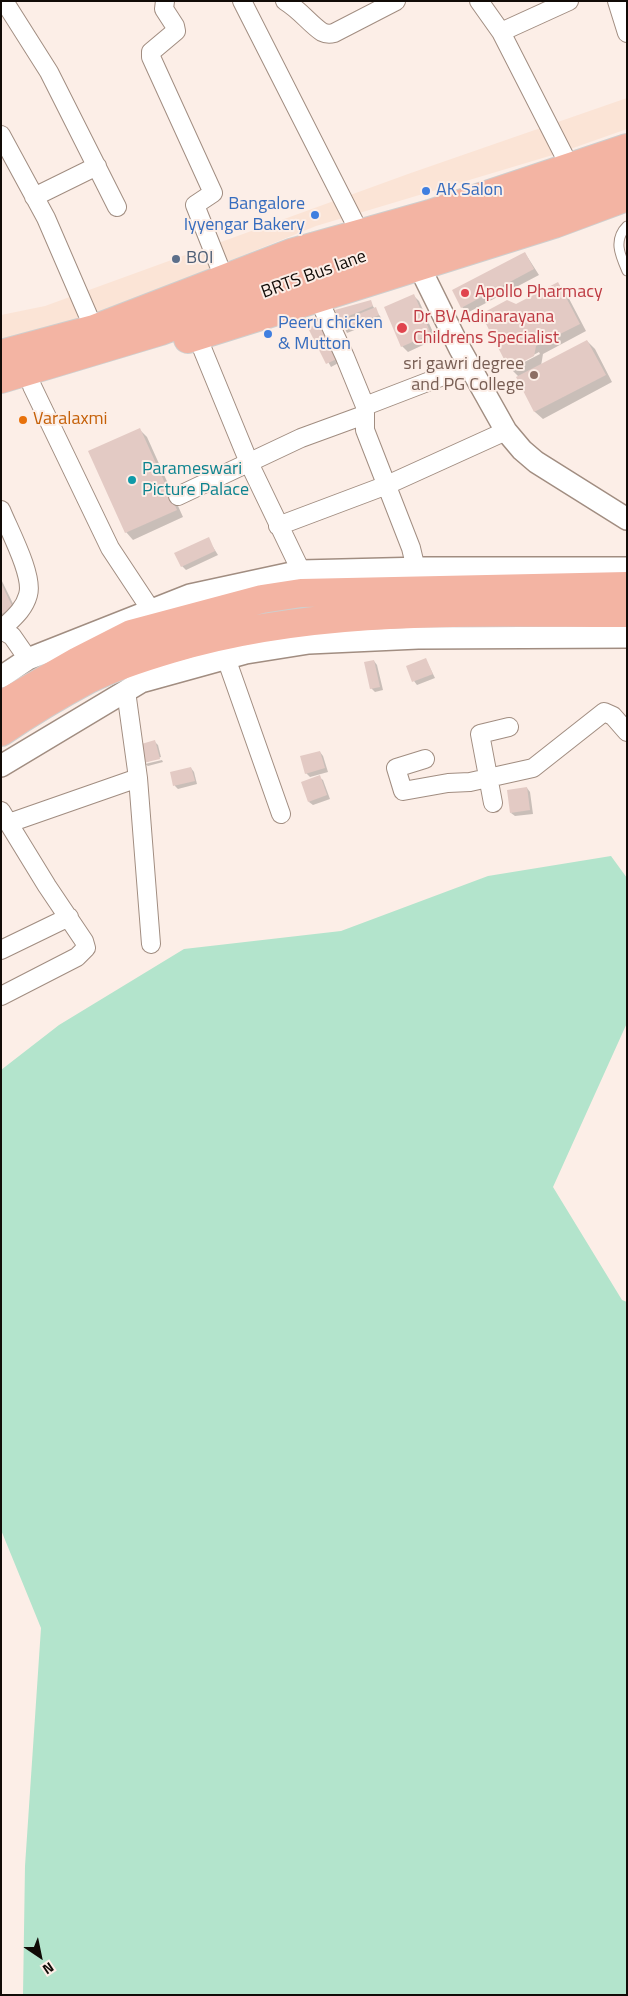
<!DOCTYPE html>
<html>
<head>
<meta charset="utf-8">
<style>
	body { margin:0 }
	#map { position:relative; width:628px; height:1996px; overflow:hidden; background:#fceee7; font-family:"Titillium Web",sans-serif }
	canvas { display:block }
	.frame { position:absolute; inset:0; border:2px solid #110b07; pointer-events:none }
	.north { position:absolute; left:15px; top:1931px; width:50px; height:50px; -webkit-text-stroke:4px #fceee7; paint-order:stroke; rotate:146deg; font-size:14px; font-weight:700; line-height:20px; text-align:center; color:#110b07 }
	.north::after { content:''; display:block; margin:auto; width:18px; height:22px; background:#110b07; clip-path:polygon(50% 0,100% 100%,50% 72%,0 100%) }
</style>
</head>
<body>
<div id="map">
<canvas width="628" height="1996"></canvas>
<div class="frame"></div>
<div class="north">N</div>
</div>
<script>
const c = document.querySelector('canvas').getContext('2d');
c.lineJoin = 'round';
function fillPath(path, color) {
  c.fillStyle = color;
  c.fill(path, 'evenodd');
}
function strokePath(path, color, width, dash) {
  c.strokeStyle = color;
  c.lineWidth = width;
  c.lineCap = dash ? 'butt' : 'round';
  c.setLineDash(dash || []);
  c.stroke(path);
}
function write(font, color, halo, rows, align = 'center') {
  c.font = font + ' "Titillium Web",sans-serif';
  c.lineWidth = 4;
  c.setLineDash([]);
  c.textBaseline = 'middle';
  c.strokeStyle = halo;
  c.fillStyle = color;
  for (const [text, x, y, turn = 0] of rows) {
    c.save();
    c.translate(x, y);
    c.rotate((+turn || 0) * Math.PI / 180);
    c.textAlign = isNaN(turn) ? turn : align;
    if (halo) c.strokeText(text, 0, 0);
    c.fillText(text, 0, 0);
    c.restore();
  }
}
fillPath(new Path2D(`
	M 627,98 L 627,129 L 556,154 L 316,226 L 85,319 L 1,342 L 1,315 L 45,306 L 408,174 Z`), '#fbe4d6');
fillPath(new Path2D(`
	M 611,856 L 627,878 L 627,1023 L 553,1187 L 622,1300 L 627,1302 L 627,1995 L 23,1995 L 25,1866 L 41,1628 L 1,1530 L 1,1070 L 59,1025 L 184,949 L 341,931 L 488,876 Z`), '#b3e4cc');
fillPath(new Path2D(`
	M 525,253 L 539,275 L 467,313 L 462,307 Z
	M 558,284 L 565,291 L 586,331 L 543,354 L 541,366 L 587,341 L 595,349 L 612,382 L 543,419 L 535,412 L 517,378 L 519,377 L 511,369 L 540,354 L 539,352 L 510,368 L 516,306 Z
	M 413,295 L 419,301 L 436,339 L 408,352 L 402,346 Z
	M 370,302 L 382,319 L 347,333 L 340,319 Z
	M 310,329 L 344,360 L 331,367 Z
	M 139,429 L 147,437 L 183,517 L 133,540 L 126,532 Z
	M 208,539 L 218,555 L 186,570 L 182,566 Z
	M 1,579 L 18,614 L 1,622 Z
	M 426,660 L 435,678 L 417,685 L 414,681 Z
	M 374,661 L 377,665 L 383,690 L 375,692 L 371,688 Z
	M 155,742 L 158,745 L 161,757 L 144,763 Z
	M 320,752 L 323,756 L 328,772 L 310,777 L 306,773 Z
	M 162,760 L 163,762 L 148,766 L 145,764 Z
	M 191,768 L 194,772 L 197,784 L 178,789 L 175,786 L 171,773 Z
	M 319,777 L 323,780 L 330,799 L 313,805 L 309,802 Z
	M 527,788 L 530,792 L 533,814 L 515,816 L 511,813 Z`), '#0003');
fillPath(new Path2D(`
	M 525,252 L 534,269 L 461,308 L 452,290 Z
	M 558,282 L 580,324 L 536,346 L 534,356 L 509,369 L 481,314 L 507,300 L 516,304 Z
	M 414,294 L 431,334 L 401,347 L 384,307 Z
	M 371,300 L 373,306 L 339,320 L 335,310 Z
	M 376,307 L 379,315 L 342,330 L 339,322 Z
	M 323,321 L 341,357 L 326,364 L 308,328 Z
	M 587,340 L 606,375 L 534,412 L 516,377 Z
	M 140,428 L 177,510 L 125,533 L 88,451 Z
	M 209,537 L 215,551 L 181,567 L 174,553 Z
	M 1,583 L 13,608 L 1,614 Z
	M 426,658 L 433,674 L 412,682 L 406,666 Z
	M 374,660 L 380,687 L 370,689 L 364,662 Z
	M 155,740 L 160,759 L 143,763 L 138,745 Z
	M 320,751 L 325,768 L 305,774 L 300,756 Z
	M 191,767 L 195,781 L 173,786 L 170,772 Z
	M 320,775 L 327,795 L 308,802 L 301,782 Z
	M 527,787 L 530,810 L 510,813 L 507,790 Z`), '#e3cac4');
const service = new Path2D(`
	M 627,226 C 613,240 620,255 627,271`);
const minor = new Path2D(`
	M 4,1 L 49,72 L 117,207
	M 165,1 L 164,9 L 175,26 L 176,31 L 151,52 L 151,57 L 213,193 L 195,205 L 224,278
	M 242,1 L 365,243
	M 285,1 C 300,10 310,24 322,32 C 326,34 330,34 334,33 L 396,1
	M 479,1 L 501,32 L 570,167
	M 617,1 L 627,33
	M 501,32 L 569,1
	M 1,135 L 46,218 L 94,329
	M 34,197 L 97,166
	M 318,298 L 345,357 L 365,406 L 365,430 L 411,548 L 416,569
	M 197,336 L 250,465 L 301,571
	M 32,386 L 110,548 L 151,610
	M 365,406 L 469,366
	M 178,496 L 301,438 L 364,415
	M 1,510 C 9,530 34,576 28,595 C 24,610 12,619 2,629
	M 278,526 L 387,485 L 506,431
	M 1,630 L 12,636 L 28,659
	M 226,658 L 281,814
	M 126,691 L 138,778 L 151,944
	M 425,759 L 396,768 L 403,791 L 448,783 L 470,782 L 533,768 L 604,712 L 613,716 L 627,732
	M 493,803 L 480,734 L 509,727
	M 1,811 L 47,886 L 84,941 L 86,948 L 77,957 L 1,996
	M 9,823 L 138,778
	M 1,950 L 69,917`);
const tertiary = new Path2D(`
	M 412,252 L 460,349 L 506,431 L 522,450 L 536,462 L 627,519
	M 1,677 L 28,659 L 190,595 L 301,571 L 424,568 L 627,568
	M 1,766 L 141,682 L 246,653 L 309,643 L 418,638 L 627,637`);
const primary = new Path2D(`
	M 188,339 L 554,224 L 627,197
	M 1,354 L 94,329 L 291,253 L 430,214 L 627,148
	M 1,379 L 161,331 L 359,257 L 473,227 L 627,173
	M 1,705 L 78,661 L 131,634 L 262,599 L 301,593 L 627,586
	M 1,732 C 29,713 59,695 89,679 C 115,666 144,657 171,649 C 318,605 475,613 627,613`);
strokePath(service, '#a18d81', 11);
strokePath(minor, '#a18d81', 20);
strokePath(tertiary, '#a18d81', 24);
strokePath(primary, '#cfcecd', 30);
strokePath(service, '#fff', 9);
strokePath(minor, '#fff', 18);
strokePath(tertiary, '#fff', 21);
strokePath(primary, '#f3b4a3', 28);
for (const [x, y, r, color] of [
	[426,191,5,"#3f7fe0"],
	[315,215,5,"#3f7fe0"],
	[176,259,5,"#5c6f8a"],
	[465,293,5,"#e0444e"],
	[402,328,6,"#e0444e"],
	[268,334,5,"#3f7fe0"],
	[534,375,5,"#8d6e63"],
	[23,420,5,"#e8710a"],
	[132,480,5,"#0f9aa8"]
]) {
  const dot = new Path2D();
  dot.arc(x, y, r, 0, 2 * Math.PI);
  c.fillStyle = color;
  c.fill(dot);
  strokePath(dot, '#fceee7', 2);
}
write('18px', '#366cbe', '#fceee7', [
	["AK Salon",436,191],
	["Bangalore",305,205,"right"],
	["Iyyengar Bakery",305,226,"right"],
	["Peeru chicken",278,324],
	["& Mutton",278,345]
], 'left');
write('18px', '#4e5e75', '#fceee7', [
	["BOI",186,259]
], 'left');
write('18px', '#110b07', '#fceee7', [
	["BRTS Bus lane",314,275,-20]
]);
write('18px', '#be3a42', '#fceee7', [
	["Apollo Pharmacy",475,293],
	["Dr BV Adinarayana",413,318],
	["Childrens Specialist",413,339]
], 'left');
write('18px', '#785e54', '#fceee7', [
	["sri gawri degree",524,365],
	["and PG College",524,386]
], 'right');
write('18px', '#c56008', '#fceee7', [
	["Varalaxmi",33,420]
], 'left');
write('18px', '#0d838f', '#fceee7', [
	["Parameswari",142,470],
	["Picture Palace",142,491]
], 'left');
</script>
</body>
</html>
